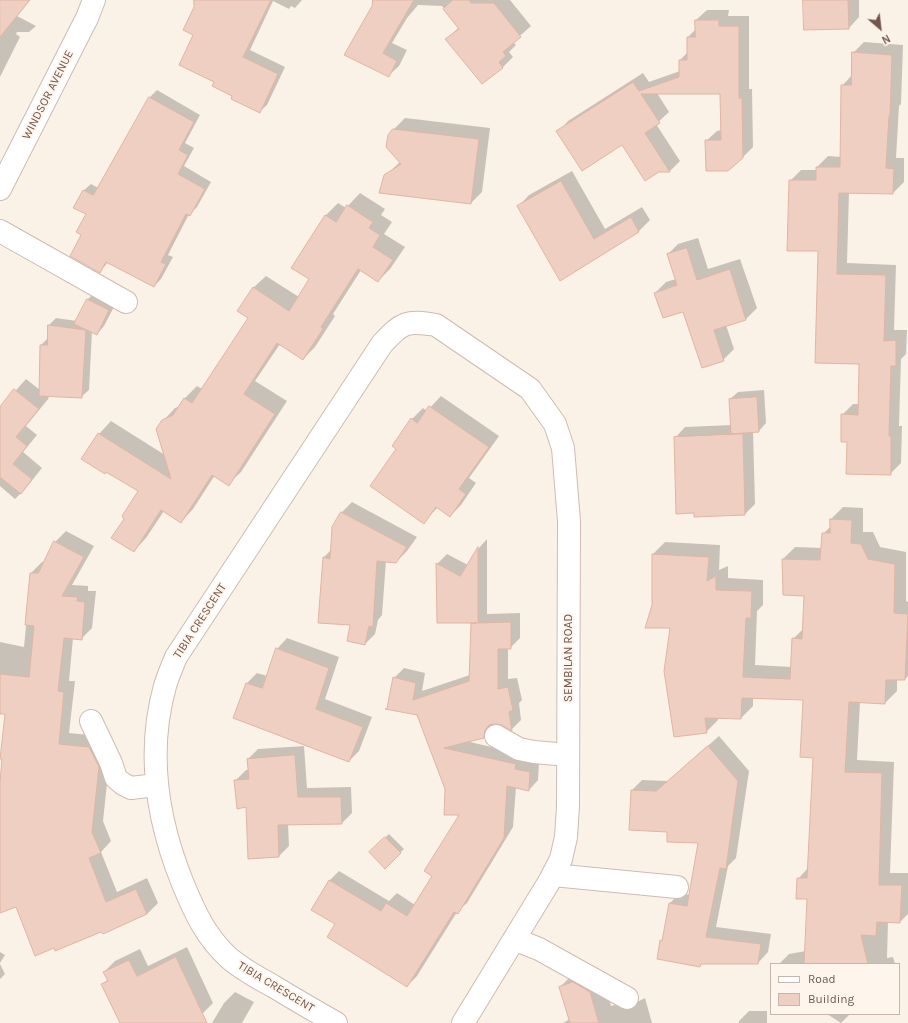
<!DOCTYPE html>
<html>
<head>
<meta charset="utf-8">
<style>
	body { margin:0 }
	#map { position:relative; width:908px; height:1023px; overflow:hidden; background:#fbf2e7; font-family:Karla,sans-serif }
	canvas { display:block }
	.legend { position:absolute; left:770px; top:963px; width:130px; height:52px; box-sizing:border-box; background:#fef6ed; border:1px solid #c6b6ad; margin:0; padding:5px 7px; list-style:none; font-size:12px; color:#73574d }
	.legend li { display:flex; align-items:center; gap:8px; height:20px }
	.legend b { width:20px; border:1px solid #c6b6ad }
	.north { position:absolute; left:860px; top:8px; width:40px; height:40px; -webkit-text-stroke:3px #fef6ed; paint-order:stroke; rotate:152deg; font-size:11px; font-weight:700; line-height:16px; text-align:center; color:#73574d }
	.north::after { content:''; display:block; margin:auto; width:14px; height:18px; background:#73574d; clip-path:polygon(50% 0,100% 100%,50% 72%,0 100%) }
</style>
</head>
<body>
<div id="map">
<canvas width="908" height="1023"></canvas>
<ul class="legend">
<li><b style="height:5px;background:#fff"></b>Road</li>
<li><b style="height:11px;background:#eecfc1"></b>Building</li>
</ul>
<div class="north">N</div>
</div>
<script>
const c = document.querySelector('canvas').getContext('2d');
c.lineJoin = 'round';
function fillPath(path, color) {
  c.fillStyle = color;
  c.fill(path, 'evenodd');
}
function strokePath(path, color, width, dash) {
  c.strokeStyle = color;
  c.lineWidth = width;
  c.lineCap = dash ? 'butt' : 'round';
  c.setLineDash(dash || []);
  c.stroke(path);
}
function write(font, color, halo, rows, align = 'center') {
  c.font = font + ' Karla,sans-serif';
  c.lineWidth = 4;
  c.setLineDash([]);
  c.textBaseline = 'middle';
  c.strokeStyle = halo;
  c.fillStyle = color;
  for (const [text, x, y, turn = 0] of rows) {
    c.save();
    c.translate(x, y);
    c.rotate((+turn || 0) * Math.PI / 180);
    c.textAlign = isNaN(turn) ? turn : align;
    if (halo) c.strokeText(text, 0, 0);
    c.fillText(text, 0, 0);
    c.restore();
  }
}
fillPath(new Path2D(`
	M 0,0 L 30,0 L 17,16 L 36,26 L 29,32 L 17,32 L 16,34 L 20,37 L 0,77 Z
	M 201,0 L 302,0 L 295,8 L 291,6 L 289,9 L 273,1 L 250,50 L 285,67 L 267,105 L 259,112 L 215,82 Z
	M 376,0 L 510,0 L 531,26 L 513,42 L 516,45 L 509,52 L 513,57 L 503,67 L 482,83 L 447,39 L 459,27 L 442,6 L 418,5 L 407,18 L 392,43 L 407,50 L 399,66 L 388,76 L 346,54 Z
	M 804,0 L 859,0 L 859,17 L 849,28 Z
	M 707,10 L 729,10 L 728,16 L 749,16 L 749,89 L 752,89 L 753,147 L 743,157 L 706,141 L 717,131 L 721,130 L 721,93 L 657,93 L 669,112 L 656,124 L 680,161 L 670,171 L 658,172 L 622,144 L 558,132 L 568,121 L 643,73 L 649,82 L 680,71 L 680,60 L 688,52 L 688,37 L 696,29 L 696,20 Z
	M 864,42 L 903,45 L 901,104 L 899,106 L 896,158 L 904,158 L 904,182 L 893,193 L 849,192 L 847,263 L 896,265 L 894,330 L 907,330 L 906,354 L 901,359 L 899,426 L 902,426 L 901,463 L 890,474 L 848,441 L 842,415 L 853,404 L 860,404 L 860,363 L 819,250 L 790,181 L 801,170 L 817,170 L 817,167 L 828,156 L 841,157 L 842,86 L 852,75 L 853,53 Z
	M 157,90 L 200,115 L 185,143 L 194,148 L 184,166 L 211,182 L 197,207 L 190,214 L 189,214 L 168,255 L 173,257 L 161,279 L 154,286 L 108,262 L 100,272 L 83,235 L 87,214 L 83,191 L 91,184 L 98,188 L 150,97 Z
	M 405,118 L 490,128 L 482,192 L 471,203 L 385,176 L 400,162 L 394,129 Z
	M 572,171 L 605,229 L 642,207 L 650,220 L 639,231 L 561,280 L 519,206 L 529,195 Z
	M 360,193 L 385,209 L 381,215 L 392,222 L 384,234 L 405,247 L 390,269 L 378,281 L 361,270 L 333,314 L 335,316 L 315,347 L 303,359 L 280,344 L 255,381 L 287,401 L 241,472 L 228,484 L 215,475 L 193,509 L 181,522 L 164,511 L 146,538 L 134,551 L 125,519 L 139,491 L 99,434 L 111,421 L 165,455 L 163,421 L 175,408 L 180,406 L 184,399 L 197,386 L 202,389 L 249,318 L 253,288 L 266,276 L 299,297 L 310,279 L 292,268 L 326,215 L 338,203 L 346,208 Z
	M 698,238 L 708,269 L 740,259 L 757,308 L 746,319 L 726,325 L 734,349 L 723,360 L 684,311 L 655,293 L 666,282 L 676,279 L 668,254 L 678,244 Z
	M 95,292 L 116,303 L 104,326 L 97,334 L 92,331 L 89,390 L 81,397 L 46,395 L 49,398 L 26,426 L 37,435 L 23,452 L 42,468 L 26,488 L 15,499 L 0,486 L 0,406 L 2,406 L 26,379 L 40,390 L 41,345 L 48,338 L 49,325 L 56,318 L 77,321 L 88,299 Z
	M 764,390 L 766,423 L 759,431 L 753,431 L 755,504 L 745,514 L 695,516 L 675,438 L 685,427 L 732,425 L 730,399 L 738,392 Z
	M 441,396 L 499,436 L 469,478 L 476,483 L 461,505 L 450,516 L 438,507 L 424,522 L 398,449 L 412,419 L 423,408 L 427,411 Z
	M 352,502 L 417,537 L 407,551 L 396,562 L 386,561 L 382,615 L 378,620 L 375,634 L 365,644 L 351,624 L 324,557 L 332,549 L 333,527 L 342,512 Z
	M 843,507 L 863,508 L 863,532 L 873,532 L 880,547 L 906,552 L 906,601 L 908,602 L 908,676 L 905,679 L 897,679 L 897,691 L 885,703 L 860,702 L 857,760 L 894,762 L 890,873 L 908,873 L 908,914 L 900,922 L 888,922 L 887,958 L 893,957 L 895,964 L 779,964 L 789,954 L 806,951 L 808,898 L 798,879 L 808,868 L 814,757 L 804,699 L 753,697 L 753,706 L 741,718 L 718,717 L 718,720 L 706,732 L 672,627 L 653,605 L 653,554 L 665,542 L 720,545 L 719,570 L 728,566 L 728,578 L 763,580 L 763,605 L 757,611 L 755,665 L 792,667 L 793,639 L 804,628 L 805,595 L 783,559 L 795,547 L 822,548 L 823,534 L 831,526 L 831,519 Z
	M 66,531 L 94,546 L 72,585 L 88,586 L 88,591 L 96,591 L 92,628 L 81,639 L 73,638 L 69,681 L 75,681 L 69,733 L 100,736 L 110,755 L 103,821 L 111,841 L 101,852 L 117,892 L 147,878 L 158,903 L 147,914 L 54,947 L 16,906 L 0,912 L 0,791 L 6,713 L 0,713 L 0,642 L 24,647 L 31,573 L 42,562 L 45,562 L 55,542 Z
	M 487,539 L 487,614 L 520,613 L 520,638 L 510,648 L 508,648 L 508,679 L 517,678 L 522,700 L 519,703 L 521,720 L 512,729 L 503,724 L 494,723 L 493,727 L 483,737 L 466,741 L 525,755 L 539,762 L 538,780 L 529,790 L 516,787 L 513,827 L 467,903 L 457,912 L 417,976 L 407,986 L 329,881 L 339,871 L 389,901 L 397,893 L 415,905 L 434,876 L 461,814 L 446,789 L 418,714 L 389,706 L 394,678 L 404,668 L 425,673 L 422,691 L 470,675 L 474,622 L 438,622 L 437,564 L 447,554 L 468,565 L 479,548 Z
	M 287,638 L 339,657 L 325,699 L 372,717 L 359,751 L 349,761 L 247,683 L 257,673 L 267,676 L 277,649 Z
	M 719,736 L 749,771 L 736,858 L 728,866 L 716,927 L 771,934 L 768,952 L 758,963 L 710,956 L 700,966 L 661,941 L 663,938 L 670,903 L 680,893 L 690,895 L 699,842 L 668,831 L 632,790 L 642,780 L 668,781 Z
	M 304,746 L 307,788 L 351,787 L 352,813 L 342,823 L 288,824 L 289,846 L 279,856 L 247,806 L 236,780 L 246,770 L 249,770 L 248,759 L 258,749 Z
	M 389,834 L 404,849 L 385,867 L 370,852 Z
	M 187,947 L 213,1003 L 202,1014 L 183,1023 L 121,1023 L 103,985 L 108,979 L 104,972 L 115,961 L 140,949 L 148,966 Z
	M 0,952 L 5,955 L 0,963 Z
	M 0,964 L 5,974 L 0,979 Z
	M 570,977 L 608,994 L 611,1006 L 634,1000 L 639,1001 L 645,998 L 652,1023 L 563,1023 L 570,1019 L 560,987 Z
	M 235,992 L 254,1002 L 242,1023 L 212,1023 L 224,1003 Z
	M 749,1011 L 767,1011 L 767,1023 L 739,1023 L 739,1021 Z
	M 827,1014 L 850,1014 L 841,1023 Z`), '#0003');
const building = new Path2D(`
	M 0,0 L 30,0 L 0,37 Z
	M 194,0 L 271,0 L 243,57 L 278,74 L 260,113 L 231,99 L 232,96 L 212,86 L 214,82 L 179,65 L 193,35 L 183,30 L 194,7 Z
	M 373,0 L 414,0 L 383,53 L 397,61 L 389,77 L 344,55 L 372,6 Z
	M 453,0 L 469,0 L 471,3 L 494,3 L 521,37 L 503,52 L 506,56 L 499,62 L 503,68 L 482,84 L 445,39 L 459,29 L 443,9 Z
	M 803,0 L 848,0 L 849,29 L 804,30 Z
	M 695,20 L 719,20 L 719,26 L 739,26 L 739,98 L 742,98 L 743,158 L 728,171 L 706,171 L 705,140 L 721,140 L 720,94 L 641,94 L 660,123 L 645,133 L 670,172 L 659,172 L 645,181 L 622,145 L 582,171 L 556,131 L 633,82 L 639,91 L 679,77 L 679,60 L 687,60 L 687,37 L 695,37 Z
	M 852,52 L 892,55 L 890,116 L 889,116 L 886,168 L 894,169 L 893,194 L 839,193 L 837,274 L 886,275 L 884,341 L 896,340 L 896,366 L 891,366 L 889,436 L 891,436 L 891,475 L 846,474 L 847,442 L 841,442 L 841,414 L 858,415 L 859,364 L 815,363 L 818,251 L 787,251 L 789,180 L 816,180 L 816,167 L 840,167 L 841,85 L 851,85 Z
	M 149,97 L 194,122 L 179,150 L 188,155 L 178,174 L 205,189 L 190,216 L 186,214 L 161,262 L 166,264 L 154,287 L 106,262 L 100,273 L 70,256 L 81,235 L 76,232 L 86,214 L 73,208 L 83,190 L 93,195 Z
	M 393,129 L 479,139 L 471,204 L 379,193 L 384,175 L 401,164 L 386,147 L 388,135 Z
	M 561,181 L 594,239 L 631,217 L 639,232 L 560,281 L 517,206 Z
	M 347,205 L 373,222 L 369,228 L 380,235 L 373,247 L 393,260 L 378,282 L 358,269 L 321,327 L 323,329 L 303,360 L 277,343 L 244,394 L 275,414 L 229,486 L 212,475 L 181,523 L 161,510 L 134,552 L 111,538 L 124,519 L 122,516 L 138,491 L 106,472 L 105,474 L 81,459 L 98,433 L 171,479 L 156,429 L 162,420 L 173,415 L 184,398 L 192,403 L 248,318 L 237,311 L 253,287 L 289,311 L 309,279 L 291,268 L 325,215 L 336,222 Z
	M 687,248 L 697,280 L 730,269 L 746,320 L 714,330 L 724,361 L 702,368 L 683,312 L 663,318 L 654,293 L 677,285 L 667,254 Z
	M 87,299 L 109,310 L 97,335 L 74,324 Z
	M 48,325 L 86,330 L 82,398 L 39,396 L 40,345 L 47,345 Z
	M 14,389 L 39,409 L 16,437 L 27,446 L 13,464 L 32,479 L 21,494 L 1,478 L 0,479 L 0,407 Z
	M 757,397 L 759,432 L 731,434 L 729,399 Z
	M 429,406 L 489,447 L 459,489 L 466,494 L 450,517 L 436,507 L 424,524 L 370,486 L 396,449 L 392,446 L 411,418 L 417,423 Z
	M 743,434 L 745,515 L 694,517 L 694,513 L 676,514 L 674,437 Z
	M 341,512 L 407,547 L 396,563 L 377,561 L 373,627 L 369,626 L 365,645 L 347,641 L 350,625 L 318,623 L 323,557 L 330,559 L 332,527 Z
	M 830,519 L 852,520 L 851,543 L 861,544 L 868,559 L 895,564 L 894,613 L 908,614 L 905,680 L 886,680 L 885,704 L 849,702 L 845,772 L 882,773 L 879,885 L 902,885 L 900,923 L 877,922 L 876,936 L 861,935 L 868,964 L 804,964 L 807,899 L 796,899 L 797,878 L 807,878 L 813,758 L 800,757 L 803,700 L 742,698 L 741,719 L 705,718 L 707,733 L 674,737 L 664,671 L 670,628 L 645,628 L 652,605 L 652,554 L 709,557 L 707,581 L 716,576 L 716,590 L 752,591 L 751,618 L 746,618 L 743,677 L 790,679 L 792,638 L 802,639 L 804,596 L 783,595 L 782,559 L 820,560 L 822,533 L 830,533 Z
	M 54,541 L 84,557 L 62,596 L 78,597 L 77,601 L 85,602 L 82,640 L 64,638 L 58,691 L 64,692 L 59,744 L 89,747 L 99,767 L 92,832 L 101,853 L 89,858 L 106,902 L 136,889 L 147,914 L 103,934 L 101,932 L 55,951 L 54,948 L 35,956 L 16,907 L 0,913 L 0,782 L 2,759 L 0,759 L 5,714 L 0,714 L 0,674 L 29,677 L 34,626 L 25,625 L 30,573 L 38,573 Z
	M 478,547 L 478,623 L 511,622 L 511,649 L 498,649 L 498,689 L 508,687 L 513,710 L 509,712 L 512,731 L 502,725 L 496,724 L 489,725 L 485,730 L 484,738 L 444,748 L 516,764 L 515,769 L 530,772 L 529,791 L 507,786 L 504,838 L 458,914 L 454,912 L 407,987 L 327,937 L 335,924 L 311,910 L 329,880 L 381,911 L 386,903 L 407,916 L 432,876 L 424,871 L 459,815 L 444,815 L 445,789 L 417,715 L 385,709 L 387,708 L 393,677 L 416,683 L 413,700 L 469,681 L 471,623 L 477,623 L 437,623 L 436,563 L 460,576 Z
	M 276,648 L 329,668 L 316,709 L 363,727 L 349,762 L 233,718 L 246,683 L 262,688 Z
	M 708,746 L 738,781 L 726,869 L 720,868 L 706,937 L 761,944 L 758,964 L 701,964 L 700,967 L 657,959 L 660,940 L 662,941 L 669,903 L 687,906 L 698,843 L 667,842 L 667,832 L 629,830 L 631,790 L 656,791 Z
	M 295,755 L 298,797 L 341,797 L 342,824 L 278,825 L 279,857 L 248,859 L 246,807 L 237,809 L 234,780 L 249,779 L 247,759 Z
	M 385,837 L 401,853 L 385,869 L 369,852 Z
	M 176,957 L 207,1023 L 120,1023 L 101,984 L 108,981 L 103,972 L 129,960 L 137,976 Z
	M 573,982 L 590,992 L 599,1023 L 570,1023 L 559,987 Z`);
fillPath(building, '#eecfc1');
strokePath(building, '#e0b4a2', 1);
const minor = new Path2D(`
	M 0,189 L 87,18 L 94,0
	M 0,231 L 126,302
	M 91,721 L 111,763 L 116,778 L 123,784 L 131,788 L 156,785
	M 496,736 L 519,749 L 534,752 L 568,755
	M 553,875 L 677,887
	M 514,939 L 539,949 L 627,998
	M 336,1023 C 315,1011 294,999 273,986 C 258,978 242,969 229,958 C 206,937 195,913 183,884 C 157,820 146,754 165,686 C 168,676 172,667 176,657 L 382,344 C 402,322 407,320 436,325 L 530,389 L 555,424 L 563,448 L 569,521 L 568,806 L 566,837 L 561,859 L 549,882 L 463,1023`);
strokePath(minor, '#cebbb1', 24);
strokePath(minor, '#fff', 22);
write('12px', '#73574d', '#fef6ed', [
	["WINDSOR AVENUE",48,95,-63],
	["TIBIA CRESCENT",200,621,-57],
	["SEMBILAN ROAD",569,658,-90],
	["TIBIA CRESCENT",276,987,31]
]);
</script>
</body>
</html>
